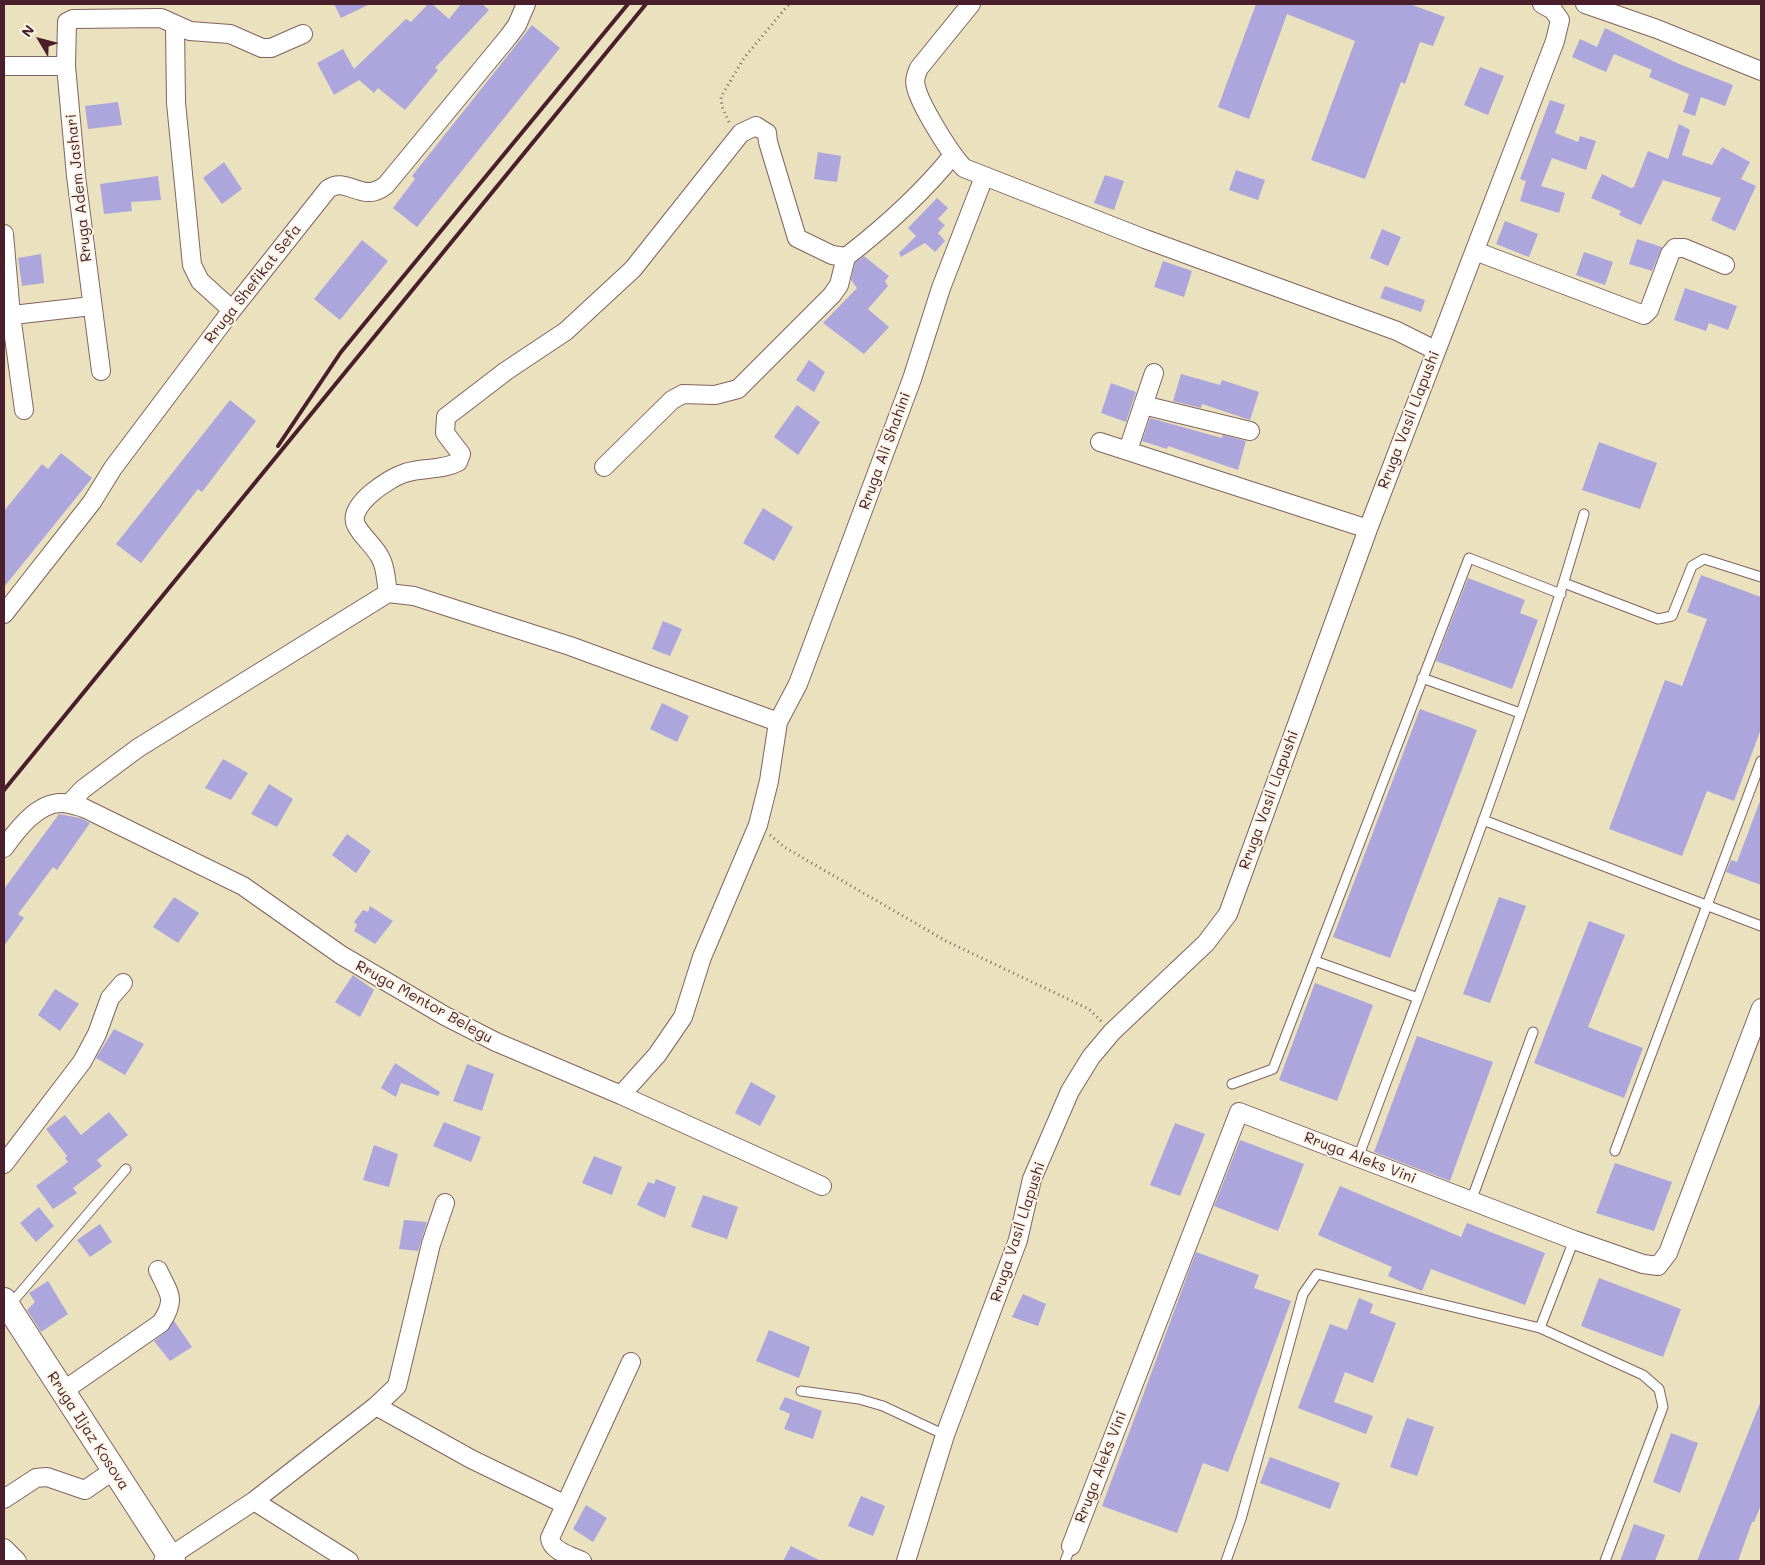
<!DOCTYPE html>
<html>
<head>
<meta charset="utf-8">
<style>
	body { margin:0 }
	#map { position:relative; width:1765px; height:1565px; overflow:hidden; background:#eae1be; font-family:Mali,sans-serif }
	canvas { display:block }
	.frame { position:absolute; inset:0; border:5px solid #4a1f2b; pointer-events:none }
	.north { position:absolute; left:15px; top:15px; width:50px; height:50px; -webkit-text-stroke:4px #fcf5e5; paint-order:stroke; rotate:307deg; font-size:14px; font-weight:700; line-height:20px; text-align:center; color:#4a1f2b }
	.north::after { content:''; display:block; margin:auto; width:18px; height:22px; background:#4a1f2b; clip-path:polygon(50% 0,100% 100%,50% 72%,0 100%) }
</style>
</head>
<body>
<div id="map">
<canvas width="1765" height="1565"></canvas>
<div class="frame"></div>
<div class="north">N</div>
</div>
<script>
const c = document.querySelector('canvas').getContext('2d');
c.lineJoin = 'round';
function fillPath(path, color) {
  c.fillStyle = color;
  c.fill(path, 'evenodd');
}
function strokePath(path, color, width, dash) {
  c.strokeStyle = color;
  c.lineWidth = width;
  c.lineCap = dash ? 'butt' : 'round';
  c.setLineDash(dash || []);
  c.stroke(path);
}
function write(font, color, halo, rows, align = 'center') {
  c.font = font + ' Mali,sans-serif';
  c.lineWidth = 4;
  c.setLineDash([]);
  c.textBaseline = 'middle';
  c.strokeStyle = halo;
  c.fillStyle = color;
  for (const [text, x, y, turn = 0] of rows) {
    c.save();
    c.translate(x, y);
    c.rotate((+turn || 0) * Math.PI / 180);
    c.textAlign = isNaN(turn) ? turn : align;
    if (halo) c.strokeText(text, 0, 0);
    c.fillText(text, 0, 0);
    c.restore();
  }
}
fillPath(new Path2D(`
	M 334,4 L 370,4 L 341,18 Z
	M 428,4 L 432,4 L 449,19 L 461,4 L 482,4 L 489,10 L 435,68 L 438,70 L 405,110 L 378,88 L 374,93 L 359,80 L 334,95 L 317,63 L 343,49 L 354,69 L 406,19 L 411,22 Z
	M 1256,4 L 1410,4 L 1445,17 L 1433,46 L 1420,42 L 1405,84 L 1401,82 L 1365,179 L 1311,160 L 1355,41 L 1287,14 L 1249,119 L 1218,107 Z
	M 532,25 L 560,48 L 417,227 L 393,208 L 415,179 L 412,176 Z
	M 1605,28 L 1679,64 L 1733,85 L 1725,106 L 1701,97 L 1695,116 L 1683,112 L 1689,94 L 1649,77 L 1652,70 L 1614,54 L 1606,72 L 1572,57 L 1580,39 L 1597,47 Z
	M 1480,67 L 1504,76 L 1488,115 L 1464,105 Z
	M 1550,100 L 1565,105 L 1555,133 L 1578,142 L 1580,136 L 1596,141 L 1586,170 L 1552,158 L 1541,186 L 1565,193 L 1559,213 L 1520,201 L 1526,181 L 1520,179 Z
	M 118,102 L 122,125 L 88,129 L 85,106 Z
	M 1679,124 L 1690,130 L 1682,155 L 1712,165 L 1722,147 L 1750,162 L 1741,179 L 1756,186 L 1735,231 L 1711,220 L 1721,198 L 1663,180 L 1641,225 L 1619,215 L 1621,211 L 1591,198 L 1602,174 L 1631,188 L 1634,187 L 1648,151 L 1668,159 Z
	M 818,152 L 841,156 L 837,182 L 814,179 Z
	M 224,162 L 242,189 L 222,204 L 203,178 Z
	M 1236,170 L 1265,180 L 1258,200 L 1229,190 Z
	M 1105,175 L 1124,181 L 1114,210 L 1094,203 Z
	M 158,176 L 161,200 L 131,202 L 132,211 L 104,214 L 100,184 Z
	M 937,198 L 948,208 L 938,219 L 945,225 L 938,233 L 945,241 L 935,252 L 925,243 L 901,257 L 899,253 L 916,236 L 908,228 Z
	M 1505,221 L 1538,234 L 1529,257 L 1496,244 Z
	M 1382,229 L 1401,237 L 1388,266 L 1370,258 Z
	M 1637,239 L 1662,247 L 1652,271 L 1629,264 Z
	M 362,240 L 388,261 L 340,320 L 314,299 Z
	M 1584,252 L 1613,262 L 1605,285 L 1576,275 Z
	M 41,254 L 44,283 L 22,286 L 18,258 Z
	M 864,256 L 889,276 L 885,281 L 888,286 L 868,309 L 889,327 L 864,354 L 823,323 L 857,288 L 851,280 L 855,263 Z
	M 1163,261 L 1192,271 L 1184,297 L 1154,287 Z
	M 1385,286 L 1425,300 L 1421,312 L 1380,298 Z
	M 1685,288 L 1737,306 L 1728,330 L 1709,323 L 1706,331 L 1674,320 Z
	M 809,360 L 825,372 L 814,392 L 796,380 Z
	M 1181,374 L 1220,385 L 1222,380 L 1259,392 L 1250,420 L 1202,404 L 1201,408 L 1173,401 Z
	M 1111,383 L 1136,392 L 1126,422 L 1101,413 Z
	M 230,400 L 256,421 L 202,492 L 198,489 L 141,563 L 116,544 Z
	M 797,405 L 820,422 L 798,455 L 774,437 Z
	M 1150,418 L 1222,438 L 1223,435 L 1246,441 L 1238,470 L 1168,446 L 1167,449 L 1142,441 Z
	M 1599,442 L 1657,463 L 1640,509 L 1582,490 Z
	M 61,453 L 92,478 L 4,587 L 4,511 L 42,464 L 48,469 Z
	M 763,508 L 793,527 L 774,561 L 743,543 Z
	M 1701,575 L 1761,597 L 1761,729 L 1734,801 L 1707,791 L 1682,856 L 1609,829 L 1665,680 L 1682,686 L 1707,619 L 1687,612 Z
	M 1468,578 L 1525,600 L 1520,613 L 1538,620 L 1512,689 L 1436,661 Z
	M 663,621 L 682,629 L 670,656 L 652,649 Z
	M 662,703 L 689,716 L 677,742 L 650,729 Z
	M 1420,709 L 1477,730 L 1390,958 L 1333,937 Z
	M 223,759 L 248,773 L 231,800 L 205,788 Z
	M 269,784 L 293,799 L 277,827 L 251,814 Z
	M 1760,801 L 1761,801 L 1761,885 L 1726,872 L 1731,860 L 1737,862 Z
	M 59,814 L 80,818 L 90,823 L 57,870 L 53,867 L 18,914 L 24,918 L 4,946 L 4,889 Z
	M 347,834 L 371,851 L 356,873 L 332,855 Z
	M 174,897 L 199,913 L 178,943 L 153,927 Z
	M 1499,897 L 1526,906 L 1490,1003 L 1463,994 Z
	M 370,906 L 393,921 L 375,944 L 354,931 L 357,925 L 354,922 L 363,910 L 368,912 Z
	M 1589,921 L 1625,935 L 1588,1027 L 1643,1048 L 1624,1098 L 1534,1063 Z
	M 353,975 L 374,990 L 360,1017 L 335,1002 Z
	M 1315,983 L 1373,1005 L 1337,1101 L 1279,1080 Z
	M 55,989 L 79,1004 L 60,1031 L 38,1015 Z
	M 114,1029 L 144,1044 L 125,1075 L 96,1058 Z
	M 1417,1036 L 1493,1062 L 1450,1181 L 1374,1152 Z
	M 395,1063 L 440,1092 L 438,1096 L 401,1083 L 396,1097 L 381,1088 Z
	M 467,1064 L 494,1074 L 482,1111 L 453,1101 Z
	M 751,1082 L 776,1096 L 760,1126 L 735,1113 Z
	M 109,1112 L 128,1135 L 97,1160 L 102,1166 L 73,1188 L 77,1193 L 53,1209 L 36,1186 L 68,1162 L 65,1158 L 67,1156 L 46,1129 L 65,1115 L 81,1135 Z
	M 444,1122 L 481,1137 L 471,1162 L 433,1146 Z
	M 1175,1123 L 1205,1134 L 1180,1196 L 1150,1185 Z
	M 1240,1140 L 1304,1164 L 1278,1231 L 1214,1206 Z
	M 374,1145 L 398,1154 L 389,1187 L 363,1180 Z
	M 594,1156 L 622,1167 L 612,1195 L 582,1183 Z
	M 1615,1163 L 1672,1182 L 1654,1231 L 1596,1213 Z
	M 656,1179 L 676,1187 L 665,1218 L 637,1205 L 648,1182 L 654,1184 Z
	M 1340,1186 L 1461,1237 L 1467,1223 L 1545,1253 L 1525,1305 L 1431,1269 L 1422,1291 L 1388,1276 L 1392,1267 L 1318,1235 Z
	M 703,1195 L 738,1207 L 727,1239 L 691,1227 Z
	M 39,1207 L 54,1226 L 36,1242 L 20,1223 Z
	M 404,1220 L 427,1222 L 418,1251 L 399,1249 Z
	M 100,1224 L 112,1242 L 90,1257 L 77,1240 Z
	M 1196,1252 L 1259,1275 L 1254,1288 L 1291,1301 L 1228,1472 L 1203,1463 L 1177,1533 L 1102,1506 Z
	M 1599,1278 L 1681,1309 L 1663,1357 L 1581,1326 Z
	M 48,1281 L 68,1314 L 41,1332 L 27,1310 L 35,1302 L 29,1293 Z
	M 1023,1294 L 1046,1304 L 1038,1326 L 1012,1317 Z
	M 1359,1298 L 1373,1304 L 1370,1313 L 1396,1323 L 1373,1383 L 1345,1372 L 1334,1402 L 1373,1416 L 1366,1434 L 1298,1408 L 1330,1324 L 1347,1330 Z
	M 174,1321 L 192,1347 L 170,1361 L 154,1341 L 167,1331 Z
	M 769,1330 L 810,1347 L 799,1378 L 756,1361 Z
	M 785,1397 L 822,1411 L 813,1439 L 784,1429 L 790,1414 L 779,1409 Z
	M 1760,1403 L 1761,1505 L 1754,1522 L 1752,1522 L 1738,1561 L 1697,1561 Z
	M 1407,1418 L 1434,1427 L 1417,1476 L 1390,1467 Z
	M 1671,1433 L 1698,1443 L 1680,1493 L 1653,1482 Z
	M 1270,1457 L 1340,1483 L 1330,1509 L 1260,1483 Z
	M 861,1496 L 885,1506 L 873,1536 L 848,1526 Z
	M 586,1505 L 607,1518 L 593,1542 L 573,1529 Z
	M 1634,1524 L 1665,1535 L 1655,1561 L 1620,1561 Z
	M 791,1546 L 821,1561 L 783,1561 Z`), '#ada6dc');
const lane = new Path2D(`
	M 1564,583 L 1658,619 L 1672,616 L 1692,566 L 1704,559 L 1761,577
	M 1422,678 L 1520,713
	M 1483,820 L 1761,926
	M 1315,961 L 1418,998
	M 1232,1084 L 1273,1069 L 1469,558 L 1561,594
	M 1615,1151 L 1761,761
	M 1358,1158 C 1437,945 1521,732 1584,514
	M 1471,1201 L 1533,1032
	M 9,1306 L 126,1169
	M 1540,1328 L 1574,1240
	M 801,1391 L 859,1399 L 883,1406 L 945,1435
	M 1065,1561 L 1071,1546
	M 1226,1561 L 1241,1519 L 1303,1294 L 1317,1274 L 1540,1328 L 1643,1375 L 1659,1389 L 1663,1407 L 1605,1561`);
const street = new Path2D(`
	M 971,4 L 919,68 C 916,75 914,80 916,87 C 920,105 951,155 964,168 L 1145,239 L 1397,331 L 1435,350
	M 1585,4 L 1657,29 L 1761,71
	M 175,24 L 176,103 L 192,265 L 200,281 L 232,310
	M 4,66 L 66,66
	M 4,234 L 11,315 L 24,410
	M 1475,251 L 1644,315 L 1649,310 L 1670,254 L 1675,248 L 1684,248 L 1725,265
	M 4,316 L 92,306
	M 101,371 L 76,176 L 66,66 L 67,22 L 73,19 L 161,18 L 190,31 L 230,34 L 262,48 L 271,48 L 303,34
	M 1143,405 L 1250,431
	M 1100,442 L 1368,529
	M 1128,450 L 1154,373
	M 604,467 L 672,400 L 683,394 L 715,395 L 738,389 L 832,295 L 839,285 L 846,257
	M 388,593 C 386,582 386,568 381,559 C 375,546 362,537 356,525 C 347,505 389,478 405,473 C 422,467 441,471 458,462 L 461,454 L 445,433 L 446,417 L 506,371 L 566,331 L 633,269 L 741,133 L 756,126 L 767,133 L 768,142 L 797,238 L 832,255 L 846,257 C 886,226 921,195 953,155
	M 4,614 L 92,502 L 113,468 L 232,310 L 328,189 C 347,175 362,205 386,185 L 509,36 L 517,25 L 526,4
	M 69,804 L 83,789 L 138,748 L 388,593 L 414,596 L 570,646 L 778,722
	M 4,848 C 17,830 37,803 61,803 C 69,803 77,806 84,808 L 243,886 L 341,955 L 445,1016 L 496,1042 L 621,1095 L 822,1186
	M 621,1095 L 657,1055 L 683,1017 L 702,957 L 758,825 L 769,781 L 778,722 L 798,684 L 912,379 L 941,288 L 984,177
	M 4,1164 L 82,1062 L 97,1034 L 110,998 L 123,983
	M 63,1391 L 161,1323 C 177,1298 169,1294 158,1270
	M 376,1406 L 471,1459 L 564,1504
	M 4,1499 L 36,1478 L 47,1477 L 85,1490 L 114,1470
	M 254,1501 L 349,1561
	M 1071,1546 L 1239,1112 L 1574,1240 L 1643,1264 L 1658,1266 L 1668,1253 L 1761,1008
	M 4,1548 L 17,1561
	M 163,1561 L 254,1501 L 376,1406 L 397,1386 L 431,1244 L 445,1203
	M 582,1561 C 571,1556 551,1551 550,1538 L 631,1362
	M 906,1561 L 945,1435 L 1018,1240 L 1032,1179 L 1070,1091 L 1091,1057 L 1112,1032 L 1206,943 L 1228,914 L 1368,529 L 1555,41 L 1560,20 L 1553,10 L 1542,4`);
const secondary = new Path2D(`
	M 4,1300 L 173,1561`);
strokePath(lane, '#82635e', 11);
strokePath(street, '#82635e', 20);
strokePath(secondary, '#82635e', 26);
strokePath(new Path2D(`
	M 729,122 L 722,107 L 721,97 L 744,58 L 789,4
	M 770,835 L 784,847 L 946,941 L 1089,1009 L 1101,1021`), '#82635e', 3, [1, 4]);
strokePath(lane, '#fff', 9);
strokePath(street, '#fff', 18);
strokePath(secondary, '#fff', 24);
strokePath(new Path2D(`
	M 278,446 L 341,352 L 628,4
	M 4,790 L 646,4`), '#4a1f2b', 4);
write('15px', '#4a1f2b', '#fcf5e5', [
	["Rruga Adem Jashari",79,188,-96],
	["Rruga Shefikat Sefa",253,284,-52],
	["Rruga Vasil Llapushi",1409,420,-69],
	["Rruga Ali Shahini",885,451,-70],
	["Rruga Vasil Llapushi",1269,800,-70],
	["Rruga Mentor Belegu",424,1002,29],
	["Rruga Aleks Vini",1360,1158,21],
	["Rruga Vasil Llapushi",1018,1232,-72],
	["Rruga Iljaz Kosova",88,1431,57],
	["Rruga Aleks Vini",1101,1467,-69]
]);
</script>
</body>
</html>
